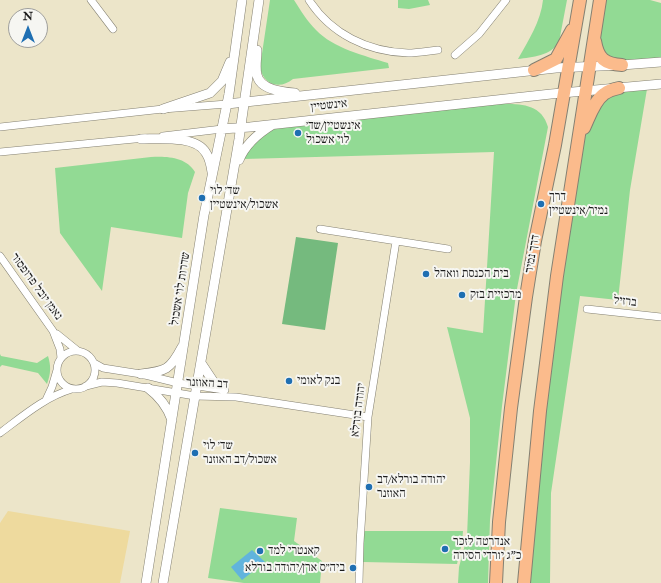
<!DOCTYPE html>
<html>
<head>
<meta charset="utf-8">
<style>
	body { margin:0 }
	#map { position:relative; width:661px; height:583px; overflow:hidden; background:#ece5c9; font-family:"IM FELL Double Pica",serif }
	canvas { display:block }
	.north { position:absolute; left:8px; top:8px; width:40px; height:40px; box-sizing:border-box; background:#f6f6f2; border:1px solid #9f9f9c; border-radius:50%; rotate:0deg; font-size:11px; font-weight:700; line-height:16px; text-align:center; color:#1c1c1c }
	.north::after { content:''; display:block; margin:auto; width:14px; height:18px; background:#1f6fb2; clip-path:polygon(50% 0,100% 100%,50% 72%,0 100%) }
</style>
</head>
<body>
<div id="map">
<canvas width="661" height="583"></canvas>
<div class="north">N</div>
</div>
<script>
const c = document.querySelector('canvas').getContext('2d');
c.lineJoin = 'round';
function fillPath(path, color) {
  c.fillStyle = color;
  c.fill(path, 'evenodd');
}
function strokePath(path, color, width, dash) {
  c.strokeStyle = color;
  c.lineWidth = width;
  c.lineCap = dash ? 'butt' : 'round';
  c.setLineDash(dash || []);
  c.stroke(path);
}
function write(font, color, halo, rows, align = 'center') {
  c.font = font + ' "IM FELL Double Pica","Frank Ruhl Libre",serif';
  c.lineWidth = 4;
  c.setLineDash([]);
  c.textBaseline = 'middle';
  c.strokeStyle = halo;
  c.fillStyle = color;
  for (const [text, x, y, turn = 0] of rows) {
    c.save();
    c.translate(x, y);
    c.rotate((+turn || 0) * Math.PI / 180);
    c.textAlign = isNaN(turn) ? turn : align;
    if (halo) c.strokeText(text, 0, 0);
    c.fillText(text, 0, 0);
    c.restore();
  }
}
fillPath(new Path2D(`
	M 270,0 L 294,0 C 301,11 307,21 316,30 C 333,48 365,56 388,63 L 389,68 L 293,79 C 280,90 263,85 260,67 Z
	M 398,0 L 428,0 L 430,5 L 409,9 L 398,8 Z
	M 543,0 L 567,0 L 559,42 C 551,56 532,57 518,59 C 528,41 541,21 543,0 Z
	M 605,0 L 650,0 L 661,3 L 661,59 L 620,62 L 602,53 L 598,35 Z
	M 647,89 L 630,190 L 618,300 L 580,296 L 551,493 L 550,583 L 529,583 L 536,493 L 563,278 L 583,142 L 599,105 L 616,92 Z
	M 496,104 C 518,104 541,102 548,127 L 516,294 L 502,406 L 490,520 L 488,583 L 458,583 L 459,567 L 467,537 L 470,462 L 470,418 L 447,327 L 483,333 L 494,152 L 244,159 L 251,145 L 272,130 L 282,126 Z
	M 151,157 C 167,156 186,157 195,172 L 188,193 L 182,238 L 111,227 L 102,291 L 60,233 L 55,168 Z
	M 0,354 L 1,356 L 37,363 L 48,356 C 51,366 51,373 47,384 L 38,373 L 2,365 L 0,367 Z
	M 220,508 L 297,518 L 294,541 L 322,561 L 320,583 L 244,583 L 208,578 Z
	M 363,531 L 463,531 L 462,543 L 457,564 L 363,562 Z`), '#92da94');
fillPath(new Path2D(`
	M 296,237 L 338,243 L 325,330 L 282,324 Z`), '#75ba7e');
fillPath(new Path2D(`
	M 8,511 L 130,531 L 120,583 L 0,583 L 0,523 Z`), '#eeda9e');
fillPath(new Path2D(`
	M 252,550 L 265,562 L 242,580 L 231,567 Z`), '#61b4dd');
const minor = new Path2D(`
	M 91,0 L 113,29
	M 309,0 C 331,34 368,52 408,53 C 418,53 428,51 438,50
	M 455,55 L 479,34 L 506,0
	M 0,127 L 163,109 L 227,104
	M 163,136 L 222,129
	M 0,152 L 145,138
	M 320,229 L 448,249
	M 0,256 L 53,331 L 60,349 L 61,358
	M 587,309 L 661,317
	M 57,334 L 78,351
	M57 370a19 19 0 1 1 38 0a19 19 0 1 1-38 0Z
	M 94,363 L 103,368 L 141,374 L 178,383 L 224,390
	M 86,386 L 102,382 L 117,383 L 195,396 L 236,397 L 368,417
	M 46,400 L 52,387 L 57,370
	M 0,433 C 23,416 45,397 72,389
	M 359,583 L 360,543 L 368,417 L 396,241`);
const tertiary = new Path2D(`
	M 257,50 C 257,58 255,67 257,75 C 260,90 283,92 295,93
	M 227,104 L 556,68 L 622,65 L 661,62
	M 163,109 L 210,93 L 222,81 L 230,62
	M 222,129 L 250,127 L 551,94 L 661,84
	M 141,139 C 159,139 196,135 206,153 C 210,159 211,165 212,172
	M 239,160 C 245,145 259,133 272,125
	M 201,363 L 213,381 L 224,390
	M 141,374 C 166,371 170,370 182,347
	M 148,388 C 160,397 167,406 172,420
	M 146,583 L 204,215 L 229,94 L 242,0
	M 163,583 L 239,139 L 259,0`);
const trunk = new Path2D(`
	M 595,41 C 598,59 605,64 622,65
	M 534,70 L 556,59 L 572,30
	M 584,128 C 589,118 594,101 604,94 C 608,91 614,89 619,88
	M 496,583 L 499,522 L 511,408 L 526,297 L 535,241 L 555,145 L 580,0
	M 524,583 L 540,411 L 557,276 L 600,0`);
strokePath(minor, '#848072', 8);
strokePath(tertiary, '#848072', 10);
strokePath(trunk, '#848072', 14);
strokePath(minor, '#fff', 7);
strokePath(tertiary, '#fff', 9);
strokePath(trunk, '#fbbb8c', 12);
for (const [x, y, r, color] of [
	[298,133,4,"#1f6fb2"],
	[202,198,4,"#1f6fb2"],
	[541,204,4,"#1f6fb2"],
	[426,274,4,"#1f6fb2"],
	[462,295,4,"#1f6fb2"],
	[289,381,4,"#1f6fb2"],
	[195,453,4,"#1f6fb2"],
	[369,487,4,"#1f6fb2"],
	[445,549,4,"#1f6fb2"],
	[260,551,4,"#1f6fb2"],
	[353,568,4,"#1f6fb2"]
]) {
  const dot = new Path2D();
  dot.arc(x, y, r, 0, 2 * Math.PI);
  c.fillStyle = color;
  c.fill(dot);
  strokePath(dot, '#f6f6f2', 1.5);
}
write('12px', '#1c1c1c', '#f6f6f2', [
	["אינשטיין",329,106,-6],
	["דרך נמיר",533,254,-80],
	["נאמן יובל פרופסור",36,287,54],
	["שדרות לוי אשכול",181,289,-81],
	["ברזיל",625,302,7],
	["דב האוזנר",207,384,3],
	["יהודה בורלא",359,410,-83]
]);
write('12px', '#1c1c1c', '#f6f6f2', [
	["אינשטיין/שד׳",306,126],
	["לוי אשכול",306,140],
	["שד׳ לוי",210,191],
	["אשכול/אינשטיין",210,205],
	["דרך",549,197],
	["נמיר/אינשטיין",549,211],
	["בית הכנסת וואהל",434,274],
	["מרכזיית בזק",470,295],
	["בנק לאומי",297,381],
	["שד׳ לוי",203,446],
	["אשכול/דב האוזנר",203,460],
	["יהודה בורלא/דב",377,480],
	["האוזנר",377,494],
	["אנדרטה לזכר",453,542],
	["כ\"ג יורדי הסירה",453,556],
	["קאנטרי למד",268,551],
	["ביה״ס ארן/יהודה בורלא",345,568,"right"]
], 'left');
</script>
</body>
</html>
